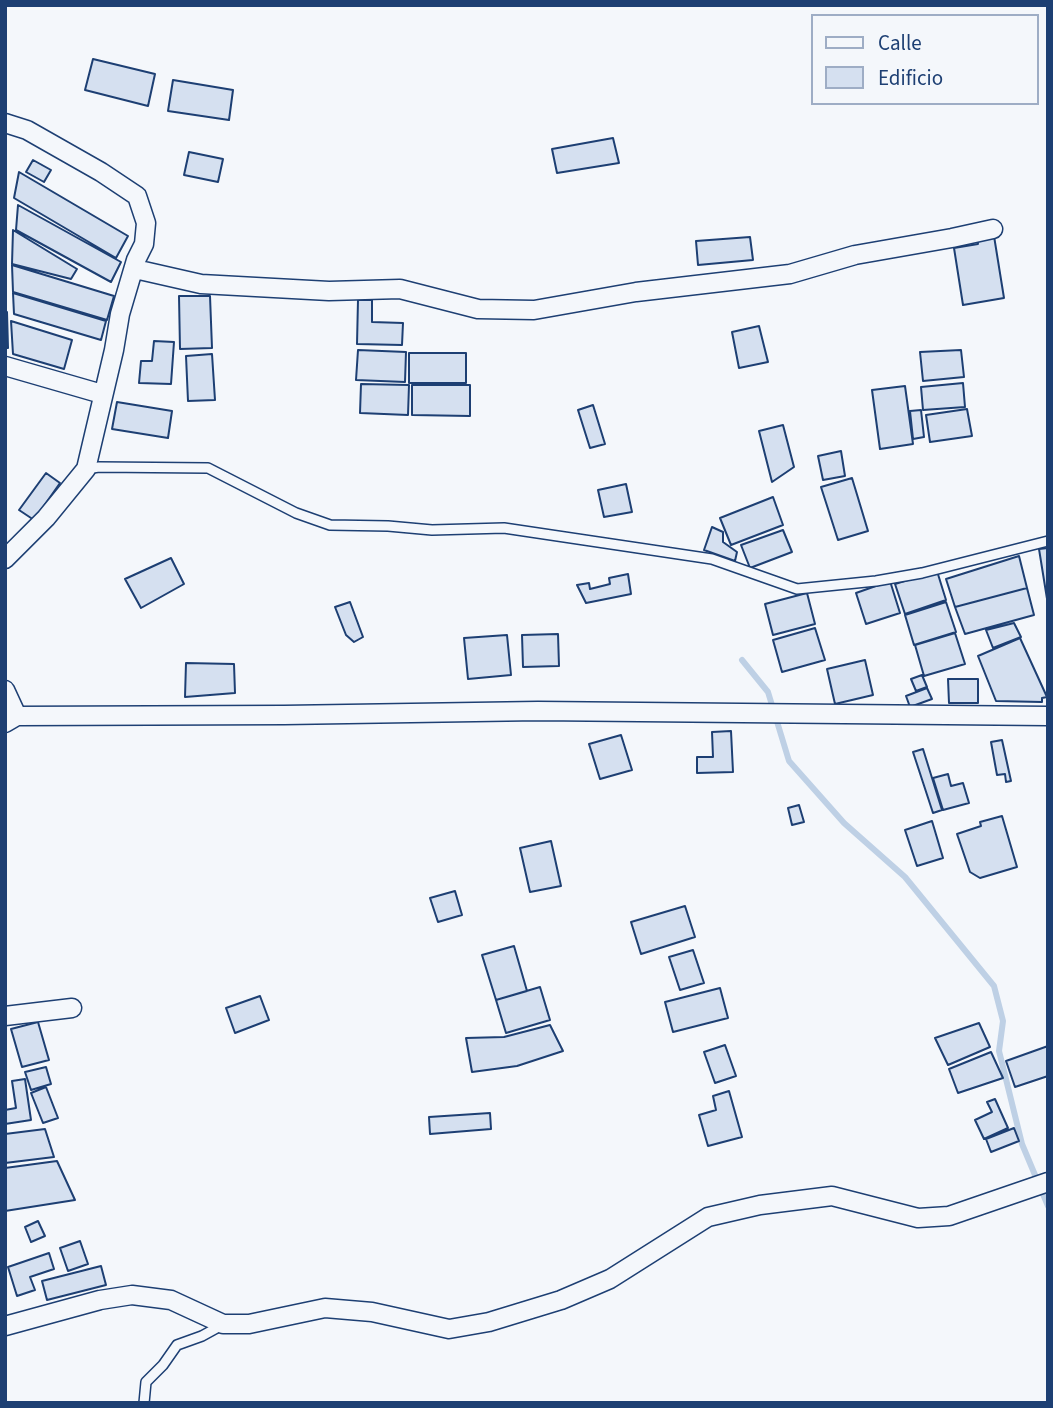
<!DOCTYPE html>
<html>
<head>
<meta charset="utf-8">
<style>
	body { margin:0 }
	#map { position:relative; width:1053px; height:1408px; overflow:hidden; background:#f4f7fb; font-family:"Source Sans 3",sans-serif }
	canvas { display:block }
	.frame { position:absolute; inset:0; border:7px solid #1d3f73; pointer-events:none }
	.legend { position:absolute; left:811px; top:14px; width:228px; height:91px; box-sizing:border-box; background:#f4f7fb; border:2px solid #9eadc5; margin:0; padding:9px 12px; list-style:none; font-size:21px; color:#1d3f73 }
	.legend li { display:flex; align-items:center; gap:14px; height:35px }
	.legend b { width:35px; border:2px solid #9eadc5 }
</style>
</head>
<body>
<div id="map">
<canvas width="1053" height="1408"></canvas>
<div class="frame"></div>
<ul class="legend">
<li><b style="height:9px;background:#f4f7fb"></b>Calle</li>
<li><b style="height:19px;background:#d5e0f0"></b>Edificio</li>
</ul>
</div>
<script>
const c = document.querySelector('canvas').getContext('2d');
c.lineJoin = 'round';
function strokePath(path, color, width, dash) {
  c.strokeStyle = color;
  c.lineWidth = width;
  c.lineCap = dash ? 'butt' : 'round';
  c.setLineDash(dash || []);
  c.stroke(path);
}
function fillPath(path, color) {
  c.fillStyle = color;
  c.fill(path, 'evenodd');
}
strokePath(new Path2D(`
	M 742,660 L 768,692 L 789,761 L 844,823 L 905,877 L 994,986 L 1003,1021 L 999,1051 L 1002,1063 L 1022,1144 L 1048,1206`), '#bed0e5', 6);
const building = new Path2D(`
	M 93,59 L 155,74 L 148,106 L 85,90 Z
	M 173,80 L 233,90 L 229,120 L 168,111 Z
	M 613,138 L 619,163 L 557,173 L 552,149 Z
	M 189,152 L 223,159 L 218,182 L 184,175 Z
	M 33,160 L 51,170 L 44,182 L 26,172 Z
	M 19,172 L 128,236 L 116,258 L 14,198 Z
	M 18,205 L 121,262 L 111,282 L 16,230 Z
	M 13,230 L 77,269 L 71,279 L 12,264 Z
	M 994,236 L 1004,298 L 963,305 L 954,248 L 978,244 L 977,238 Z
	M 750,237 L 753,260 L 698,265 L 696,241 Z
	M 12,265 L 114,296 L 107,320 L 13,292 Z
	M 13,293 L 106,321 L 101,340 L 14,314 Z
	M 179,296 L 210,296 L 212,348 L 180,349 Z
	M 358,300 L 372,300 L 372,322 L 403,323 L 402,345 L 357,344 Z
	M 5,312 L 7,312 L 8,348 L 5,348 Z
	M 11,321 L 72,340 L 64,369 L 13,354 Z
	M 759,326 L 768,362 L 739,368 L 732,332 Z
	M 154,341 L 174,342 L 171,384 L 139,383 L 141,361 L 152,361 Z
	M 358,350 L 406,352 L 405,382 L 356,380 Z
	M 961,350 L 964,377 L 923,381 L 920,352 Z
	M 409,353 L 466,353 L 466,383 L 409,383 Z
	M 212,354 L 215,400 L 188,401 L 186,356 Z
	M 963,383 L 965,407 L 923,410 L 921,387 Z
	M 361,384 L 409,385 L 408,415 L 360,413 Z
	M 412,385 L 470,385 L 470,416 L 412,415 Z
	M 905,386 L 913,444 L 880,449 L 872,390 Z
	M 117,402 L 172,411 L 168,438 L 112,429 Z
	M 593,405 L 605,444 L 590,448 L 578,410 Z
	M 967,409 L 972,436 L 930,442 L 926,415 Z
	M 921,410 L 924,437 L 913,439 L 910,411 Z
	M 783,425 L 794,467 L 772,482 L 759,431 Z
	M 841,451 L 845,476 L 823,480 L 818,456 Z
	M 46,473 L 60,483 L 34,520 L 19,510 Z
	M 852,478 L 868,531 L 838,540 L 821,487 Z
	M 626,484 L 632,512 L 604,517 L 598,490 Z
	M 773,497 L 783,525 L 731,545 L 720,518 Z
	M 712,527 L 723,532 L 723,542 L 737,552 L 735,561 L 704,550 Z
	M 783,530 L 792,552 L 750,568 L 741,545 Z
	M 1048,548 L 1048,605 L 1039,549 Z
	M 1019,556 L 1027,588 L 955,607 L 946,579 Z
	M 171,558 L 184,584 L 141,608 L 125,579 Z
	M 937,571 L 946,600 L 905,614 L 895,584 Z
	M 628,574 L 631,594 L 586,603 L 577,585 L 589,583 L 590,589 L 610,584 L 609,578 Z
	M 890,581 L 900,613 L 866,624 L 856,593 Z
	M 1027,588 L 1034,615 L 965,634 L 955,607 Z
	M 807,593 L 815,624 L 773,635 L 765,604 Z
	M 350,602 L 363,637 L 354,642 L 346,635 L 335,607 Z
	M 946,602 L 956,632 L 914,645 L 905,615 Z
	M 1014,623 L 1021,637 L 993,648 L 986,630 Z
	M 815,628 L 825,660 L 782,672 L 773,640 Z
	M 955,633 L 965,664 L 924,676 L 915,645 Z
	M 558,634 L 559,666 L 523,667 L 522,635 Z
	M 507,635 L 511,675 L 468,679 L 464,638 Z
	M 1020,638 L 1047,697 L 1042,698 L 1042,702 L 996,701 L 978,656 Z
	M 865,660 L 873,695 L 835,704 L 827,669 Z
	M 186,663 L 234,664 L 235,693 L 185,697 Z
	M 922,675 L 927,687 L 916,691 L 911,679 Z
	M 948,679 L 978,679 L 978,703 L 949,703 Z
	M 927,688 L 932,699 L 910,707 L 906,696 Z
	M 731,731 L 733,772 L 697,773 L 697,757 L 713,757 L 712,732 Z
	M 621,735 L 632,770 L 600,779 L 589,744 Z
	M 1002,740 L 1011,781 L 1006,782 L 1005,774 L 997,775 L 991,742 Z
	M 923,749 L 942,810 L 933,813 L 913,752 Z
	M 948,774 L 951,786 L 963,783 L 969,803 L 943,810 L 933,778 Z
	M 799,805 L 804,822 L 792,825 L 788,808 Z
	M 1002,816 L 1017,867 L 980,878 L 970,872 L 957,834 L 981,826 L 980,822 Z
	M 932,821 L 943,858 L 917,866 L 905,830 Z
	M 551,841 L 561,886 L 530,892 L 520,848 Z
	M 455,891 L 462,915 L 438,922 L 430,898 Z
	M 685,906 L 695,937 L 641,954 L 631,922 Z
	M 514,946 L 527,991 L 496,1000 L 482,955 Z
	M 693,950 L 704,983 L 680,990 L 669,957 Z
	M 540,987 L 550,1020 L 506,1033 L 496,1000 Z
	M 720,988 L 728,1018 L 673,1032 L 665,1002 Z
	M 260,996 L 269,1020 L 235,1033 L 226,1008 Z
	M 38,1022 L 49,1060 L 22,1067 L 11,1029 Z
	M 979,1023 L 990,1047 L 948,1065 L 935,1038 Z
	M 550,1025 L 563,1051 L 517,1066 L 472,1072 L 466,1038 L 504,1037 Z
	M 725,1045 L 736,1076 L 715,1083 L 704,1052 Z
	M 1048,1046 L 1048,1076 L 1015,1087 L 1006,1061 Z
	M 991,1052 L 1003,1078 L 958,1093 L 949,1069 Z
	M 46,1067 L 51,1084 L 31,1090 L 25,1072 Z
	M 25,1079 L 31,1120 L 5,1124 L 5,1110 L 16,1108 L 12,1081 Z
	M 46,1087 L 58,1118 L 43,1123 L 31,1093 Z
	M 729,1091 L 742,1137 L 708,1146 L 699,1115 L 716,1110 L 713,1096 Z
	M 995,1099 L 1008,1128 L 984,1139 L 975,1120 L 992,1112 L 987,1102 Z
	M 490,1113 L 491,1129 L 430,1134 L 429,1117 Z
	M 1014,1128 L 1019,1141 L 991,1152 L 986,1139 Z
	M 45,1129 L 54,1157 L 5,1163 L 5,1134 Z
	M 57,1161 L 75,1200 L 5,1211 L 5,1168 Z
	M 38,1221 L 45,1236 L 31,1242 L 25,1227 Z
	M 80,1241 L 88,1264 L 68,1271 L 60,1248 Z
	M 49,1253 L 54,1269 L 30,1277 L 35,1290 L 17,1296 L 8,1267 Z
	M 101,1266 L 106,1285 L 47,1300 L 42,1281 Z`);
fillPath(building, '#d5e0f0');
strokePath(building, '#1d3f73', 2);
const service = new Path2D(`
	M 86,469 L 99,467 L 208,468 L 296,513 L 330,525 L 388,526 L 432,530 L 504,528 L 712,559 L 797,589 L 876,581 L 922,573 L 1048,541
	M 144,1403 L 146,1382 L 163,1365 L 177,1345 L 202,1336 L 222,1325`);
const minor = new Path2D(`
	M 5,123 L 27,130 L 101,172 L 137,196 L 146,223 L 144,244 L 136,260 L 120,314 L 114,350 L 86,469 L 46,518 L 5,559
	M 135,269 L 201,284 L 329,291 L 400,289 L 478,309 L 534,310 L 636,292 L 790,274 L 855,255 L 952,238 L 993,229
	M 5,366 L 102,394
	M 5,690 L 17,716
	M 5,723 L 17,716 L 284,715 L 538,711 L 1048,716
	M 5,1016 L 72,1008
	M 5,1326 L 100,1300 L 132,1295 L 171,1300 L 223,1324 L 249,1324 L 325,1308 L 372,1312 L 449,1329 L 489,1322 L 561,1300 L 610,1279 L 708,1217 L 760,1205 L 832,1196 L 918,1218 L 949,1216 L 1048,1182`);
strokePath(service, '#1d3f73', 12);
strokePath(minor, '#1d3f73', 21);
strokePath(service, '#f4f7fb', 9);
strokePath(minor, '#f4f7fb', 18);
</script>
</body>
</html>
